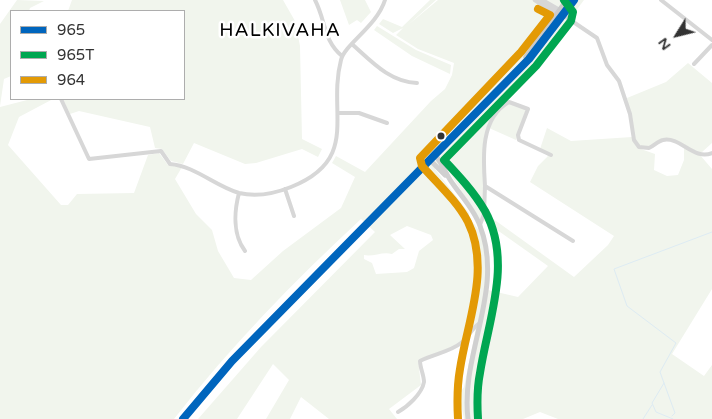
<!DOCTYPE html>
<html>
<head>
<meta charset="utf-8">
<style>
	body { margin:0 }
	#map { position:relative; width:712px; height:419px; overflow:hidden; background:#fff; font-family:"Varela Round",sans-serif }
	canvas { display:block }
	.legend { position:absolute; left:10px; top:10px; width:175px; height:90px; box-sizing:border-box; background:#fff; border:1px solid #adadad; margin:0; padding:6px 9px; list-style:none; font-size:15px; color:#333 }
	.legend li { display:flex; align-items:center; gap:10px; height:25px }
	.legend b { width:25px; border:1px solid #adadad }
	.north { position:absolute; left:652px; top:10px; width:50px; height:50px; -webkit-text-stroke:4px #fff; paint-order:stroke; rotate:234deg; font-size:14px; font-weight:700; line-height:20px; text-align:center; color:#333 }
	.north::after { content:''; display:block; margin:auto; width:18px; height:22px; background:#333; clip-path:polygon(50% 0,100% 100%,50% 72%,0 100%) }
</style>
</head>
<body>
<div id="map">
<canvas width="712" height="419"></canvas>
<ul class="legend">
<li><b style="height:6px;background:#0065bd"></b>965</li>
<li><b style="height:6px;background:#00a651"></b>965T</li>
<li><b style="height:6px;background:#e39a05"></b>964</li>
</ul>
<div class="north">N</div>
</div>
<script>
const c = document.querySelector('canvas').getContext('2d');
c.lineJoin = 'round';
function fillPath(path, color) {
  c.fillStyle = color;
  c.fill(path, 'evenodd');
}
function strokePath(path, color, width, dash) {
  c.strokeStyle = color;
  c.lineWidth = width;
  c.lineCap = dash ? 'butt' : 'round';
  c.setLineDash(dash || []);
  c.stroke(path);
}
function write(font, color, halo, rows, align = 'center') {
  c.font = font + ' "Varela Round",sans-serif';
  c.lineWidth = 5;
  c.setLineDash([]);
  c.textBaseline = 'middle';
  c.strokeStyle = halo;
  c.fillStyle = color;
  for (const [text, x, y, turn = 0] of rows) {
    c.save();
    c.translate(x, y);
    c.rotate((+turn || 0) * Math.PI / 180);
    c.textAlign = isNaN(turn) ? turn : align;
    if (halo) c.strokeText(text, 0, 0);
    c.fillText(text, 0, 0);
    c.restore();
  }
}
fillPath(new Path2D(`
	M 17,0 L 44,1 L 30,8 L 29,11 L 11,11 L 11,76 L 4,79 L 0,106 L 0,24 Z
	M 72,0 L 283,0 L 295,21 L 300,46 L 302,139 L 322,149 L 318,157 L 302,149 L 256,163 L 245,164 L 194,143 L 183,164 L 171,161 L 162,149 L 155,148 L 150,127 L 79,111 L 70,114 L 63,99 L 184,99 L 184,11 L 68,11 Z
	M 340,0 L 365,0 L 371,12 L 361,23 L 357,20 L 349,25 Z
	M 430,0 L 436,0 L 408,25 L 438,0 L 584,0 L 551,44 L 504,99 L 530,109 L 516,140 L 489,128 L 484,155 L 485,213 L 574,277 L 608,245 L 614,236 L 530,182 L 538,166 L 548,156 L 540,149 L 547,128 L 571,141 L 632,137 L 638,148 L 655,154 L 654,170 L 667,176 L 678,175 L 684,160 L 684,148 L 700,155 L 712,169 L 712,289 L 672,354 L 704,376 L 712,365 L 712,419 L 558,419 L 540,412 L 523,419 L 464,419 L 459,394 L 464,387 L 477,323 C 470,328 469,335 462,341 C 451,351 432,355 418,360 L 421,385 L 389,409 L 397,419 L 329,419 L 301,397 L 290,419 L 266,419 L 289,380 L 273,364 L 237,419 L 198,419 L 261,347 L 375,232 L 361,219 C 294,281 230,347 174,419 L 0,419 L 0,107 L 31,99 L 53,99 L 19,117 L 8,145 L 61,205 L 68,205 L 77,194 L 134,193 L 148,155 L 159,153 L 168,165 L 182,167 L 175,179 L 196,214 L 212,230 L 218,251 L 234,278 L 251,280 L 283,251 L 341,208 L 355,177 L 332,163 L 336,156 L 365,172 L 431,101 L 445,89 L 452,75 L 454,63 L 418,49 L 396,35 L 403,28 L 393,33 L 379,24 L 383,19 L 402,27 ZM 442,161 L 482,223 L 483,220 L 548,266 L 518,297 L 488,290 C 486,261 490,238 468,217 L 469,213 L 435,169 ZM 407,226 L 431,235 L 433,240 L 419,251 L 414,268 L 407,272 L 376,274 L 372,263 L 364,259 L 364,255 C 373,257 383,251 392,254 L 399,249 L 405,249 L 390,235 Z
	M 377,26 L 416,50 L 451,65 L 450,74 L 412,56 L 374,30 Z
	M 688,63 L 712,83 L 712,143 L 701,153 L 667,138 L 646,148 L 639,145 L 635,140 L 627,98 L 666,82 Z`), '#f1f5ed');
strokePath(new Path2D(`
	M 664,383 L 675,413 L 672,416
	M 643,419 L 652,405
	M 673,419 L 656,412 L 652,403 L 664,383 L 660,372 L 676,343 L 627,306 L 614,269 L 712,232`), '#ddebf3', 1);
strokePath(new Path2D(`
	M 315,0 C 326,21 323,40 342,56
	M 661,0 L 712,40
	M 563,15 L 597,38 L 607,65 L 619,81 L 630,114 L 634,140 L 639,147 L 649,148 C 654,146 658,141 663,140 C 680,136 694,161 712,153
	M 353,45 C 372,62 390,82 417,83
	M 694,64 L 712,45
	M 61,99 L 89,159 L 161,151 L 170,164 C 195,166 215,186 239,193 C 256,197 276,193 291,187 C 361,159 327,113 341,60 C 345,44 377,26 385,0
	M 338,113 L 359,113 L 387,123
	M 485,186 C 483,158 480,118 509,102 L 528,109 L 518,135 L 519,140 L 551,155
	M 285,189 L 294,216
	M 239,193 C 234,212 233,235 245,251
	M 480,225 L 484,214 L 485,186 L 573,241
	M 398,412 C 407,407 422,394 424,382 C 424,375 420,368 420,361 C 433,354 450,352 461,343 C 470,337 471,328 480,323`), '#d7d7d7', 4);
strokePath(new Path2D(`
	M 535,0 L 559,15
	M 542,0 L 561,11`), '#d7d7d7', 4.5);
strokePath(new Path2D(`
	M 435,155 C 443,164 446,175 453,184 C 462,197 475,211 480,226 C 505,290 460,354 468,419
	M 430,160 L 445,175`), '#d0d0d0', 5);
strokePath(new Path2D(`
	M 526,57 L 567,0
	M 183,419 L 232,361 L 529,59 L 574,0`), '#cacaca', 5.5);
strokePath(new Path2D(`
	M 183,419 L 232,361 L 529,59 L 574,0`), '#0065bd', 8);
strokePath(new Path2D(`
	M 478,419 C 477,403 477,388 480,373 C 488,320 513,262 485,211 C 474,192 459,176 444,160 L 536,66 L 571,21 L 573,12 L 564,0`), '#00a651', 8);
strokePath(new Path2D(`
	M 458,419 C 457,402 457,386 460,369 C 467,322 491,269 468,222 C 457,201 438,184 422,166 L 420,158 L 521,52 L 550,15 L 538,9`), '#e39a05', 8);
for (const [x, y, r, color] of [
	[441,136,4.5,"#333"]
]) {
  const dot = new Path2D();
  dot.arc(x, y, r, 0, 2 * Math.PI);
  c.fillStyle = color;
  c.fill(dot);
  strokePath(dot, '#fff', 2);
}
c.letterSpacing = '1px';
write('19px', '#000', '#fff', [
	["HALKIVAHA",280,31]
]);
c.letterSpacing = '0px';
</script>
</body>
</html>
